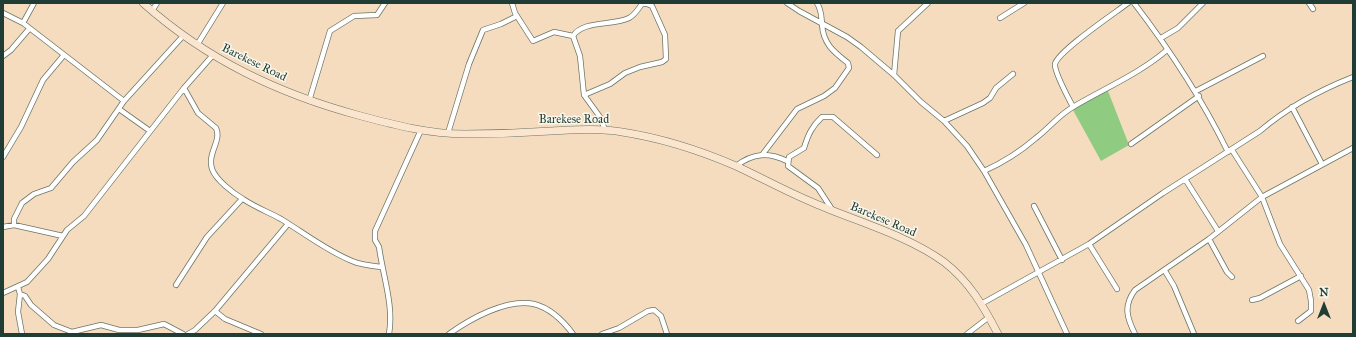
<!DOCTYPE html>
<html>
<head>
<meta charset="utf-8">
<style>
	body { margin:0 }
	#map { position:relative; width:1356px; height:337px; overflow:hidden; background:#f5dcbf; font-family:"IM FELL Great Primer",serif }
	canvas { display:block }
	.frame { position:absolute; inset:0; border:4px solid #1f3d34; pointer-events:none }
	.north { position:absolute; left:1304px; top:285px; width:40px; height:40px; -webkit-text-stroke:3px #fbf7ec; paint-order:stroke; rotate:0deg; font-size:11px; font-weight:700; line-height:16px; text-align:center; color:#1f3d34 }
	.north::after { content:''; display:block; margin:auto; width:14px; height:18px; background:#1f3d34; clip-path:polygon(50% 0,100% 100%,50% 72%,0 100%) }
</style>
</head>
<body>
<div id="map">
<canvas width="1356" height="337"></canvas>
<div class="frame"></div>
<div class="north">N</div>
</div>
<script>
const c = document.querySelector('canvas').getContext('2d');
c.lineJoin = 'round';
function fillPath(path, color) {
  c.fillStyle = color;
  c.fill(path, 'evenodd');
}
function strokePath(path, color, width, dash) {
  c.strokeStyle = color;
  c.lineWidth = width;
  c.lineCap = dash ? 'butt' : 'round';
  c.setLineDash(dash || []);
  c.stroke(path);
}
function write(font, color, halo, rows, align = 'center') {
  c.font = font + ' "IM FELL Great Primer",serif';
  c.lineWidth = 3;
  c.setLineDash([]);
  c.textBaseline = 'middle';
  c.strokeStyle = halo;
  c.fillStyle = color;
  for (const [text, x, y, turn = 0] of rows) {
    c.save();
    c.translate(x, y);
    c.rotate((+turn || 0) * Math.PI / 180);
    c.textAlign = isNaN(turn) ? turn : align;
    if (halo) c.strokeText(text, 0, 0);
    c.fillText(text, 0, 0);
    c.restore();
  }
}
fillPath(new Path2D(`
	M 1108,91 L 1129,145 L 1101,161 L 1073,110 Z`), '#8fcc81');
const minor = new Path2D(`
	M 512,3 L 515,13 L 533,41 L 554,32 L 573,36
	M 787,3 L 799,11 L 847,37 L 861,47 L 894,75 L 921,102 L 944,121 L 967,146 L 984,171 L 1026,245 L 1067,334
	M 1134,3 C 1170,50 1202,99 1228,152
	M 1309,3 L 1313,9
	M 152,11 L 157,3
	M 3,13 L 23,23 L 124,101
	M 1000,18 L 1024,3
	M 23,23 L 34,3
	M 1161,38 L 1178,28 L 1203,3
	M 197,45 L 223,3
	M 3,56 L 11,50 L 29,29
	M 894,75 L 898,31 L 928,3
	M 184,88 L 198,113 L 216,128 C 222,141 207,153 212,169 C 216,180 233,193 243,199 C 255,207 268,212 281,219 C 304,233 327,251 352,261 C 361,265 372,266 382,267
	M 1196,91 L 1263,56
	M 584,95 L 610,84 L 625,73 L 640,67 L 662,62 L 666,59 L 665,35 L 652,6 L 647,4 L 642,4 C 638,9 635,15 629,18 C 613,26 583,20 573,36 L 580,56 L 584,95 L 600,117 L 605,130
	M 309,101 L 330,31 L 354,16 L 377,15 L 385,3
	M 1073,107 C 1069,99 1054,72 1055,64 C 1058,51 1115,13 1128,3
	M 1292,107 L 1322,164
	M 119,109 L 150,131
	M 944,121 L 983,103 L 990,98 L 996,88 L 1013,74
	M 448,133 L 469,64 L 483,30 L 501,24 L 517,16
	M 1131,144 L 1199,96
	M 1232,150 L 1262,197 L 1280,244 L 1309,290 L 1311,301 L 1311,311 L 1298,321
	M 762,155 L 797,109 L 824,96 L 835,88 L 849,68 L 848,63 C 834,52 823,44 822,24 C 821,16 822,11 817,3
	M 3,157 L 21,127 L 43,80 L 64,55
	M 736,166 C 753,153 768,152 787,161
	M 984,171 C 1002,163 1021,151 1036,138 C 1049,128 1059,115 1073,107 C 1105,88 1139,74 1167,50
	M 1185,179 L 1218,231
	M 1034,206 L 1062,260
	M 833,211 L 818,188 L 788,166 L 789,157 L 804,148 C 808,135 812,126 822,117 L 833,117 L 877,155
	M 14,225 L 14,219 L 22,203 L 34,194 L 51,188 L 73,162 L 97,140 L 124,101 L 183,36
	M 3,227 L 14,225 L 63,236
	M 1209,239 L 1227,272 L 1232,277
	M 1089,244 L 1117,289
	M 1165,271 L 1174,286 L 1194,334
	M 176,285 L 207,237 L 242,199
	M 18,287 L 20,294 L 18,312 L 22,334
	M 3,293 L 27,282 L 48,259 L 67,230 L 84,216 L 184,88 L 213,55
	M 20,294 L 25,296 L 31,305 L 54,325 L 72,332 L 101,325 L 119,330 L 138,330 L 164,324 L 183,334
	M 1252,300 L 1260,298 L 1301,276
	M 981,304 L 1089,244 L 1163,193 L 1260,131 C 1287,108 1320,90 1353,77
	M 215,311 L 225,319 L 261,334
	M 188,334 L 195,330 L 215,311 L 288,224
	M 389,334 C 394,306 383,276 379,247 L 375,240 L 375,231 L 421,130
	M 449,334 C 470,319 507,298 534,304 C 550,308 564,322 573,334
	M 602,334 L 619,328 L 648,311 L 654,310 L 661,316 L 667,334
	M 967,334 L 989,317
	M 1135,334 C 1127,318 1123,306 1135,290 L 1209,239 L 1262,197 L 1353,148`);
const secondary = new Path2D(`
	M 143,3 C 207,60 279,94 361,116 C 395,125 429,134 465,134 C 493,134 522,133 551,131 C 574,130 598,128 622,132 C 661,138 699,150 736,166 C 762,178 787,192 814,203 C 855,221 907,235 944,262 C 969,281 984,307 998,334`);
strokePath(minor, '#6a7565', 6);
strokePath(secondary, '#6a7565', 8);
strokePath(minor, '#fff', 4.5);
strokePath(secondary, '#fbe5cf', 7);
write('12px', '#1f3d34', '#fbf7ec', [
	["Barekese Road",254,63,26],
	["Barekese Road",574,120],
	["Barekese Road",883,220,23]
]);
</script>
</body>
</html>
